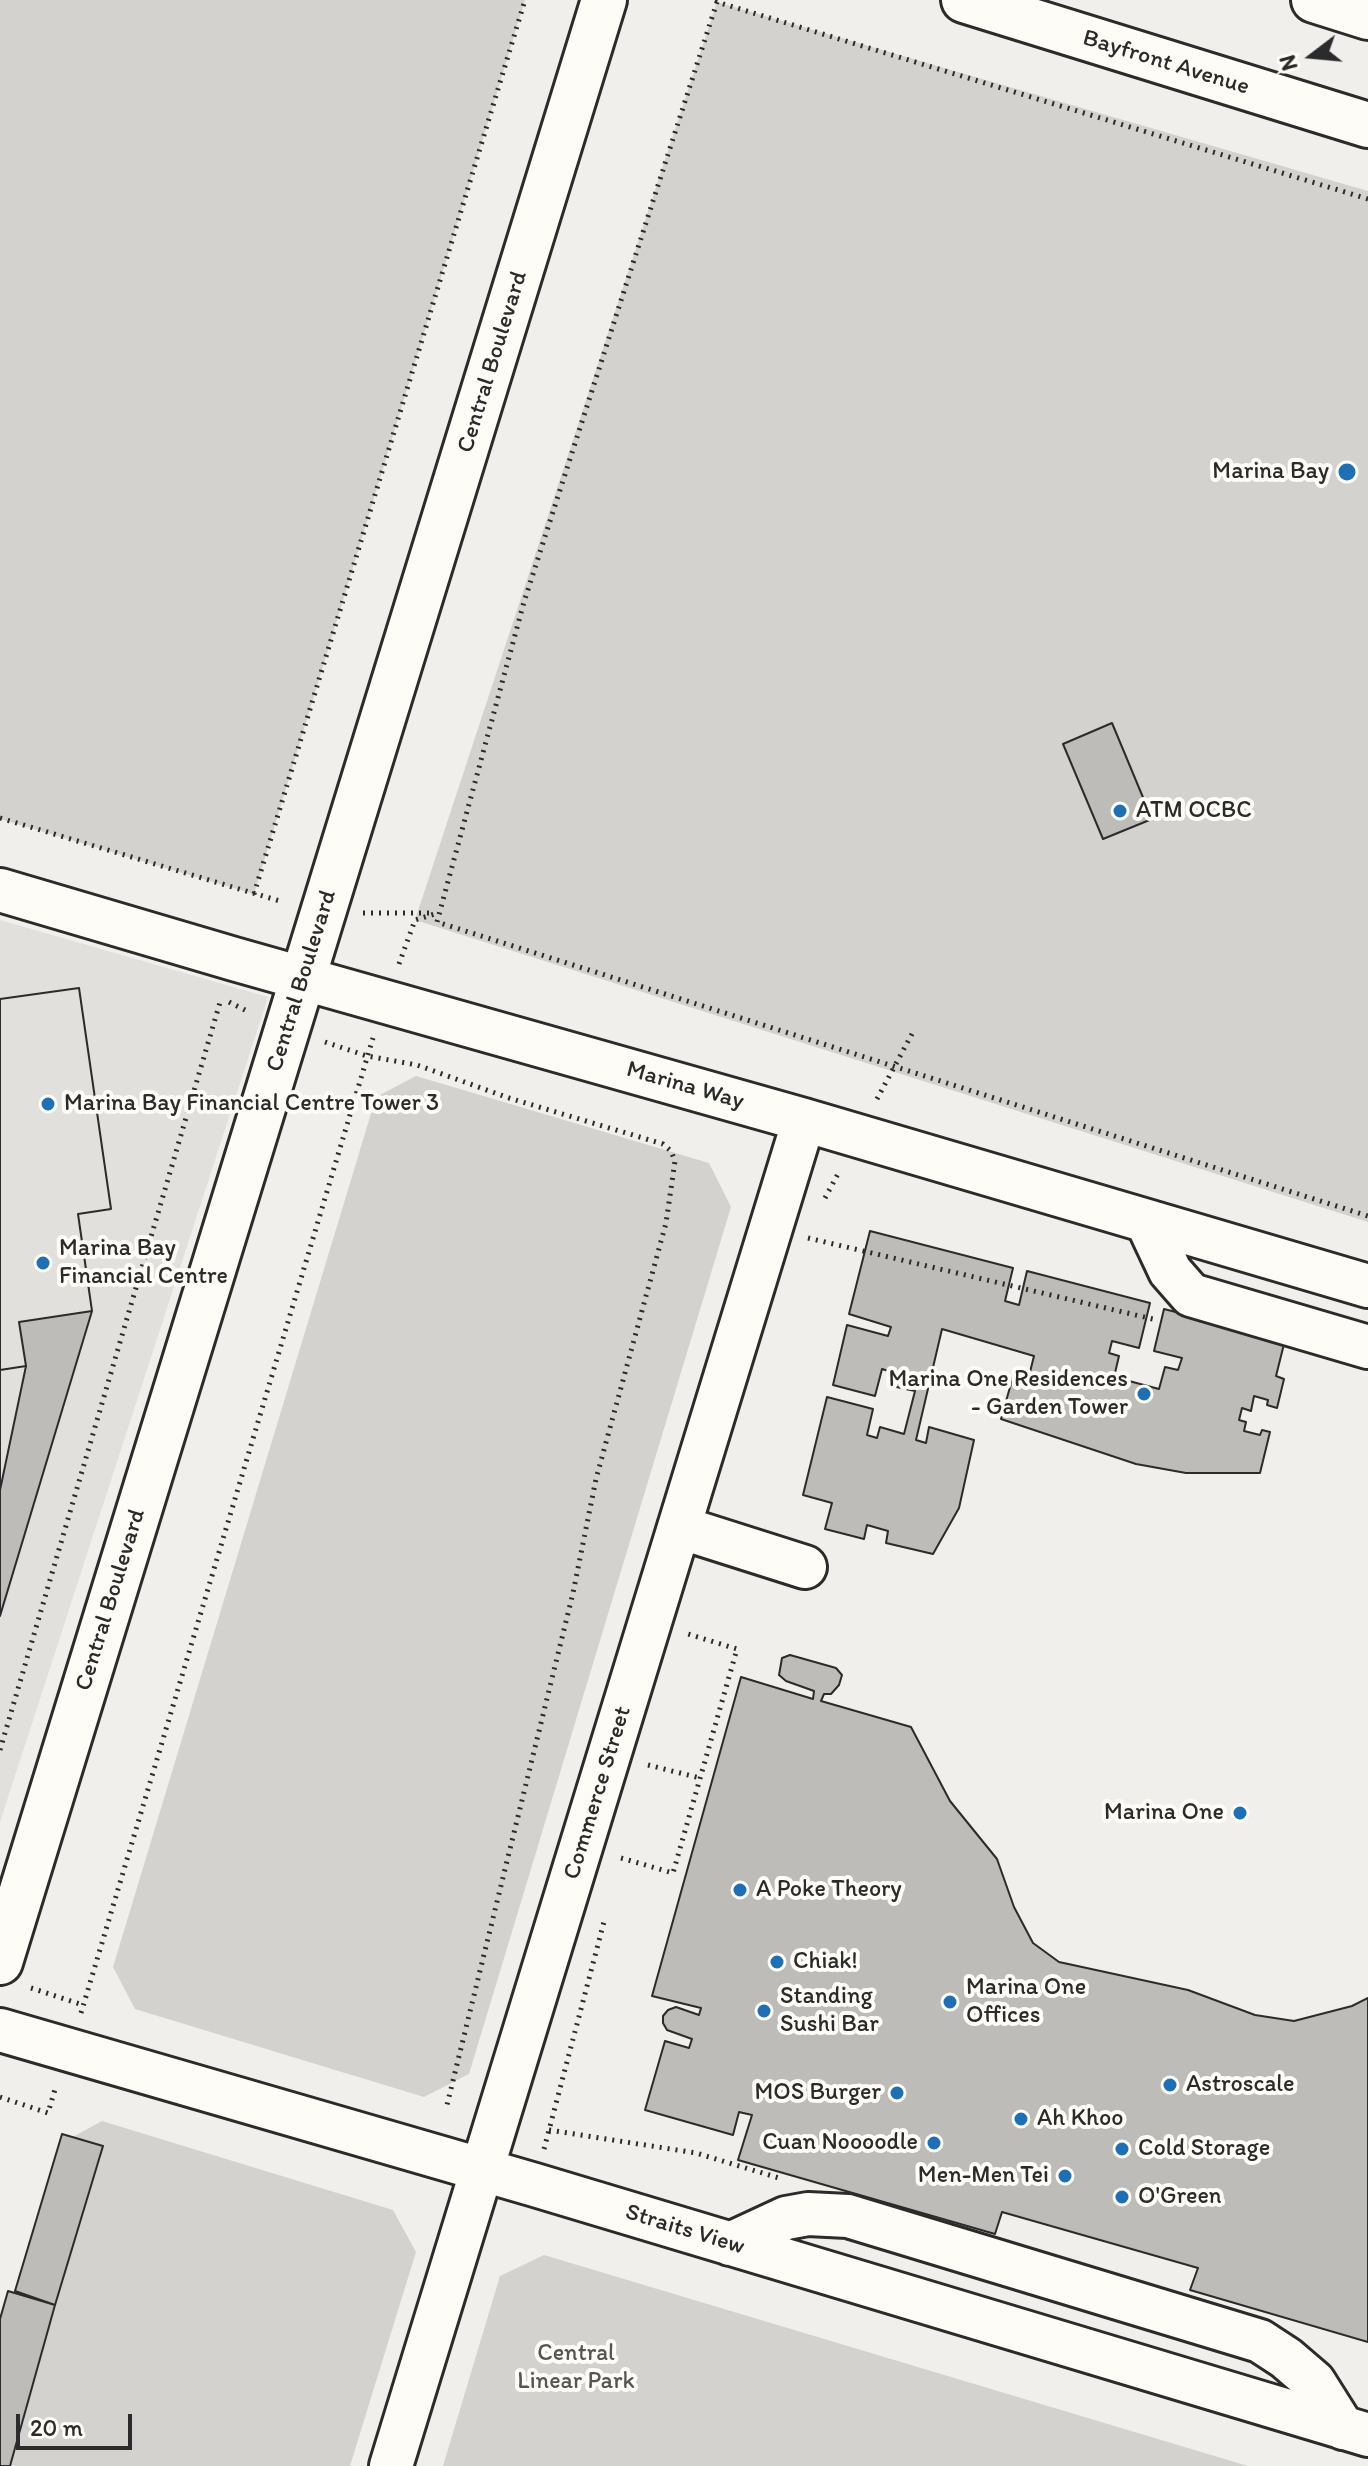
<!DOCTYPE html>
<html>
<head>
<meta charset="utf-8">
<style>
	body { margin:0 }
	#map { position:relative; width:1368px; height:2466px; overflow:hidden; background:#f0efeb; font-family:Itim,sans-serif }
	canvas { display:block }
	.north { position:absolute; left:1272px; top:16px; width:80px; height:80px; -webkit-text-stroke:6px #fdfcf7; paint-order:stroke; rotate:254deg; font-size:22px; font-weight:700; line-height:32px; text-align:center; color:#2b2b2b }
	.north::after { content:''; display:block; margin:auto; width:28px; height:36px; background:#2b2b2b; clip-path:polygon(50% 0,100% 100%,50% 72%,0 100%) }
	.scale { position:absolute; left:16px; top:2414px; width:116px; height:36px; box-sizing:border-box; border:4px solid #2b2b2b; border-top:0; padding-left:10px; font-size:24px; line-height:28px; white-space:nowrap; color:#2b2b2b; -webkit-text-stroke:6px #fdfcf7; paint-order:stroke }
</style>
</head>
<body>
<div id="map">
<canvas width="1368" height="2466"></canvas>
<div class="north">N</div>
<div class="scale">20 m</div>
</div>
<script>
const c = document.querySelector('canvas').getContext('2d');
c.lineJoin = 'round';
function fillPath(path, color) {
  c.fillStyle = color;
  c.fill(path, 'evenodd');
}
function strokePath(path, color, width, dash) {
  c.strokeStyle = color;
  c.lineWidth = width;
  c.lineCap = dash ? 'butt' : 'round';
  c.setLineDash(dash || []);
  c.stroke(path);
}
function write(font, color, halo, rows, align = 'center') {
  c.font = font + ' Itim,sans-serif';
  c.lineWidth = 8;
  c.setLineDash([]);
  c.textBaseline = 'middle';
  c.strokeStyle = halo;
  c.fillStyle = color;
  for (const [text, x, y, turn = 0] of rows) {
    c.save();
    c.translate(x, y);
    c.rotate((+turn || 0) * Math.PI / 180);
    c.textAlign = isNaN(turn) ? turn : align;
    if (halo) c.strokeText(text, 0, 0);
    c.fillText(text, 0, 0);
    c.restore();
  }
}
fillPath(new Path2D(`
	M 0,920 L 268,997 L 0,1822 Z`), '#e1e0dc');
fillPath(new Path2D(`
	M 0,0 L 525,0 L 254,894 L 0,819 Z
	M 717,2 L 1368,191 L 1368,1222 L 415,920 Z
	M 416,1076 L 709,1163 L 731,1207 L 469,2074 L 424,2097 L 135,2009 L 113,1967 L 376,1097 Z
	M 102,2121 L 393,2210 L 416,2252 L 350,2466 L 0,2466 L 0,2339 L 58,2145 Z
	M 544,2255 L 1248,2466 L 443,2466 L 500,2276 Z`), '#d3d2cf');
const building = new Path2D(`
	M 1112,723 L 1152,819 L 1103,839 L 1063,744 Z
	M 79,988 L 111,1209 L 78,1214 L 92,1311 L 19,1322 L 26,1366 L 0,1370 L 0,999 Z
	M 79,988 L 111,1209 L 78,1214 L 92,1311 L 19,1322 L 26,1366 L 0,1490 L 0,999 Z
	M 870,1231 L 1013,1268 L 1005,1301 L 1019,1305 L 1027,1271 L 1150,1303 L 1139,1348 L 1112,1341 L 1109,1353 L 1119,1356 L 1114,1377 L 1159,1389 L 1165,1367 L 1178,1370 L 1182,1358 L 1154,1351 L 1164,1309 L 1285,1340 L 1276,1376 L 1284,1379 L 1277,1408 L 1267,1405 L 1268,1400 L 1254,1396 L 1251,1411 L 1242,1408 L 1239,1420 L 1246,1422 L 1244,1431 L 1260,1435 L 1262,1430 L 1270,1432 L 1260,1473 L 1186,1473 L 1136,1464 L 1001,1419 L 1014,1373 L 1029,1376 L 1034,1356 L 942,1329 L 916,1440 L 926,1443 L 929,1427 L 974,1440 L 959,1508 L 933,1554 L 886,1543 L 888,1531 L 867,1525 L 864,1539 L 825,1529 L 832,1503 L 803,1495 L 827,1397 L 873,1409 L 867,1435 L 877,1438 L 880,1427 L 904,1434 L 915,1391 L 892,1386 L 895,1373 L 882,1369 L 875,1396 L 833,1385 L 847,1325 L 888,1336 L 891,1327 L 849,1314 Z
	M 92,1311 L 0,1616 L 0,1370 L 26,1366 L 19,1322 Z
	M 790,1655 L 836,1668 L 842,1675 L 839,1685 L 831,1694 L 824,1694 L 821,1701 L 911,1727 L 950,1801 L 997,1859 L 1014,1907 L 1033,1943 L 1059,1962 L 1188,1990 L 1255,2015 L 1294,2021 L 1352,2006 L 1368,1998 L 1368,2342 L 1190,2290 L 1198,2268 L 1002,2212 L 995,2234 L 738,2160 L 752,2115 L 739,2112 L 733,2135 L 645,2110 L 665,2041 L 689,2048 L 692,2039 L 667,2030 L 663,2023 L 663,2016 L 668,2010 L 676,2007 L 699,2015 L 701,2008 L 652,1996 L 741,1677 L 813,1699 L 814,1691 L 786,1681 L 779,1675 L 782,1658 Z
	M 62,2134 L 103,2146 L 55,2305 L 15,2291 Z
	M 8,2291 L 55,2305 L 10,2466 L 0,2466 L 0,2319 Z`);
fillPath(building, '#bdbcb8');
strokePath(building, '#2b2b2b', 2);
const minor = new Path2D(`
	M 0,890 L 234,959 L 804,1120 L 1368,1286
	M 1147,1222 L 1170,1271 L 1191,1295 L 1368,1347
	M 679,1527 L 805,1567
	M 0,2030 L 535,2185 L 1368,2435
	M 730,2244 L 786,2218 L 808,2214 L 848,2216 L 1260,2341 L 1286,2358 L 1314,2382 L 1343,2428
	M 391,2466 L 804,1120`);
const major = new Path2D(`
	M 964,0 L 1368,125
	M 1314,0 L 1368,17
	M 0,1962 L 604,0`);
strokePath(minor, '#2b2b2b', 48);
strokePath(major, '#2b2b2b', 50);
strokePath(new Path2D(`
	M 1368,199 L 717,2 L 524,602 L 437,922 L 1368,1216
	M 0,818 L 283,902
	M 254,894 L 525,0
	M 363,913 L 433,913
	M 399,964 L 415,920 L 438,913
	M 229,1002 L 249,1012
	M 325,1042 L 367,1056 L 417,1065 L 509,1098 L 663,1144 L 671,1151 L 675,1161 L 666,1223 L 596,1479 L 573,1593 L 447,2105
	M 877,1099 L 913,1032
	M 825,1198 L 839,1172
	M 808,1238 L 1157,1320
	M 0,1750 L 221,999
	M 648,1765 L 700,1778
	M 621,1858 L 673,1873 L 737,1649 L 688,1634
	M 31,1988 L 83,2005
	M 81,2013 L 373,1038
	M 0,2097 L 48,2113 L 56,2086
	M 549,2130 L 696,2153 L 779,2178
	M 544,2149 L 605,1918`), '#2b2b2b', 5, [2, 6]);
strokePath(minor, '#fdfcf7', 42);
strokePath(major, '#fdfcf7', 44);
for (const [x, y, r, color] of [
	[1347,472,10,"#1f6fb2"],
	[1120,811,8,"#1f6fb2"],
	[48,1104,8,"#1f6fb2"],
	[43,1263,8,"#1f6fb2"],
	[1144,1394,8,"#1f6fb2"],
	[1240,1813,8,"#1f6fb2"],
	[740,1890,8,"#1f6fb2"],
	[777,1962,8,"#1f6fb2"],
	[950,2002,8,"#1f6fb2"],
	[764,2011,8,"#1f6fb2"],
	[1170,2085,8,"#1f6fb2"],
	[897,2093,8,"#1f6fb2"],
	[1021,2119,8,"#1f6fb2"],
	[934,2143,8,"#1f6fb2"],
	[1122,2149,8,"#1f6fb2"],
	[1065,2176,8,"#1f6fb2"],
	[1122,2197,8,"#1f6fb2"]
]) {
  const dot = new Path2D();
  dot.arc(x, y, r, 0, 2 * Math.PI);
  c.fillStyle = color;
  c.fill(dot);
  strokePath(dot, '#fdfcf7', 3);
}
write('24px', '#2b2b2b', '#fdfcf7', [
	["Bayfront Avenue",1166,63,17],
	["Central Boulevard",493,362,-73],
	["Central Boulevard",302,981,-73],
	["Marina Way",685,1086,16],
	["Central Boulevard",111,1600,-73],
	["Commerce Street",598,1793,-73],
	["Straits View",685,2230,17]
]);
write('24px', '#2b2b2b', '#fdfcf7', [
	["Marina Bay",1329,472,"right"],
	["ATM OCBC",1136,811],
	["Marina Bay Financial Centre Tower 3",64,1104],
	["Marina Bay",59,1249],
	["Financial Centre",59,1277],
	["Marina One Residences",1128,1380,"right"],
	["- Garden Tower",1128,1408,"right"],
	["Marina One",1224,1813,"right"],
	["A Poke Theory",756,1890],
	["Chiak!",793,1962],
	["Marina One",966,1988],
	["Offices",966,2016],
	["Standing",780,1997],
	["Sushi Bar",780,2025],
	["Astroscale",1186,2085],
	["MOS Burger",881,2093,"right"],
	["Ah Khoo",1037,2119],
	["Cuan Noooodle",918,2143,"right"],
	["Cold Storage",1138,2149],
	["Men-Men Tei",1049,2176,"right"],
	["O'Green",1138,2197]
], 'left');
write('24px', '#555554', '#fdfcf7', [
	["Central",576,2354],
	["Linear Park",576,2382]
]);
</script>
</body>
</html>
